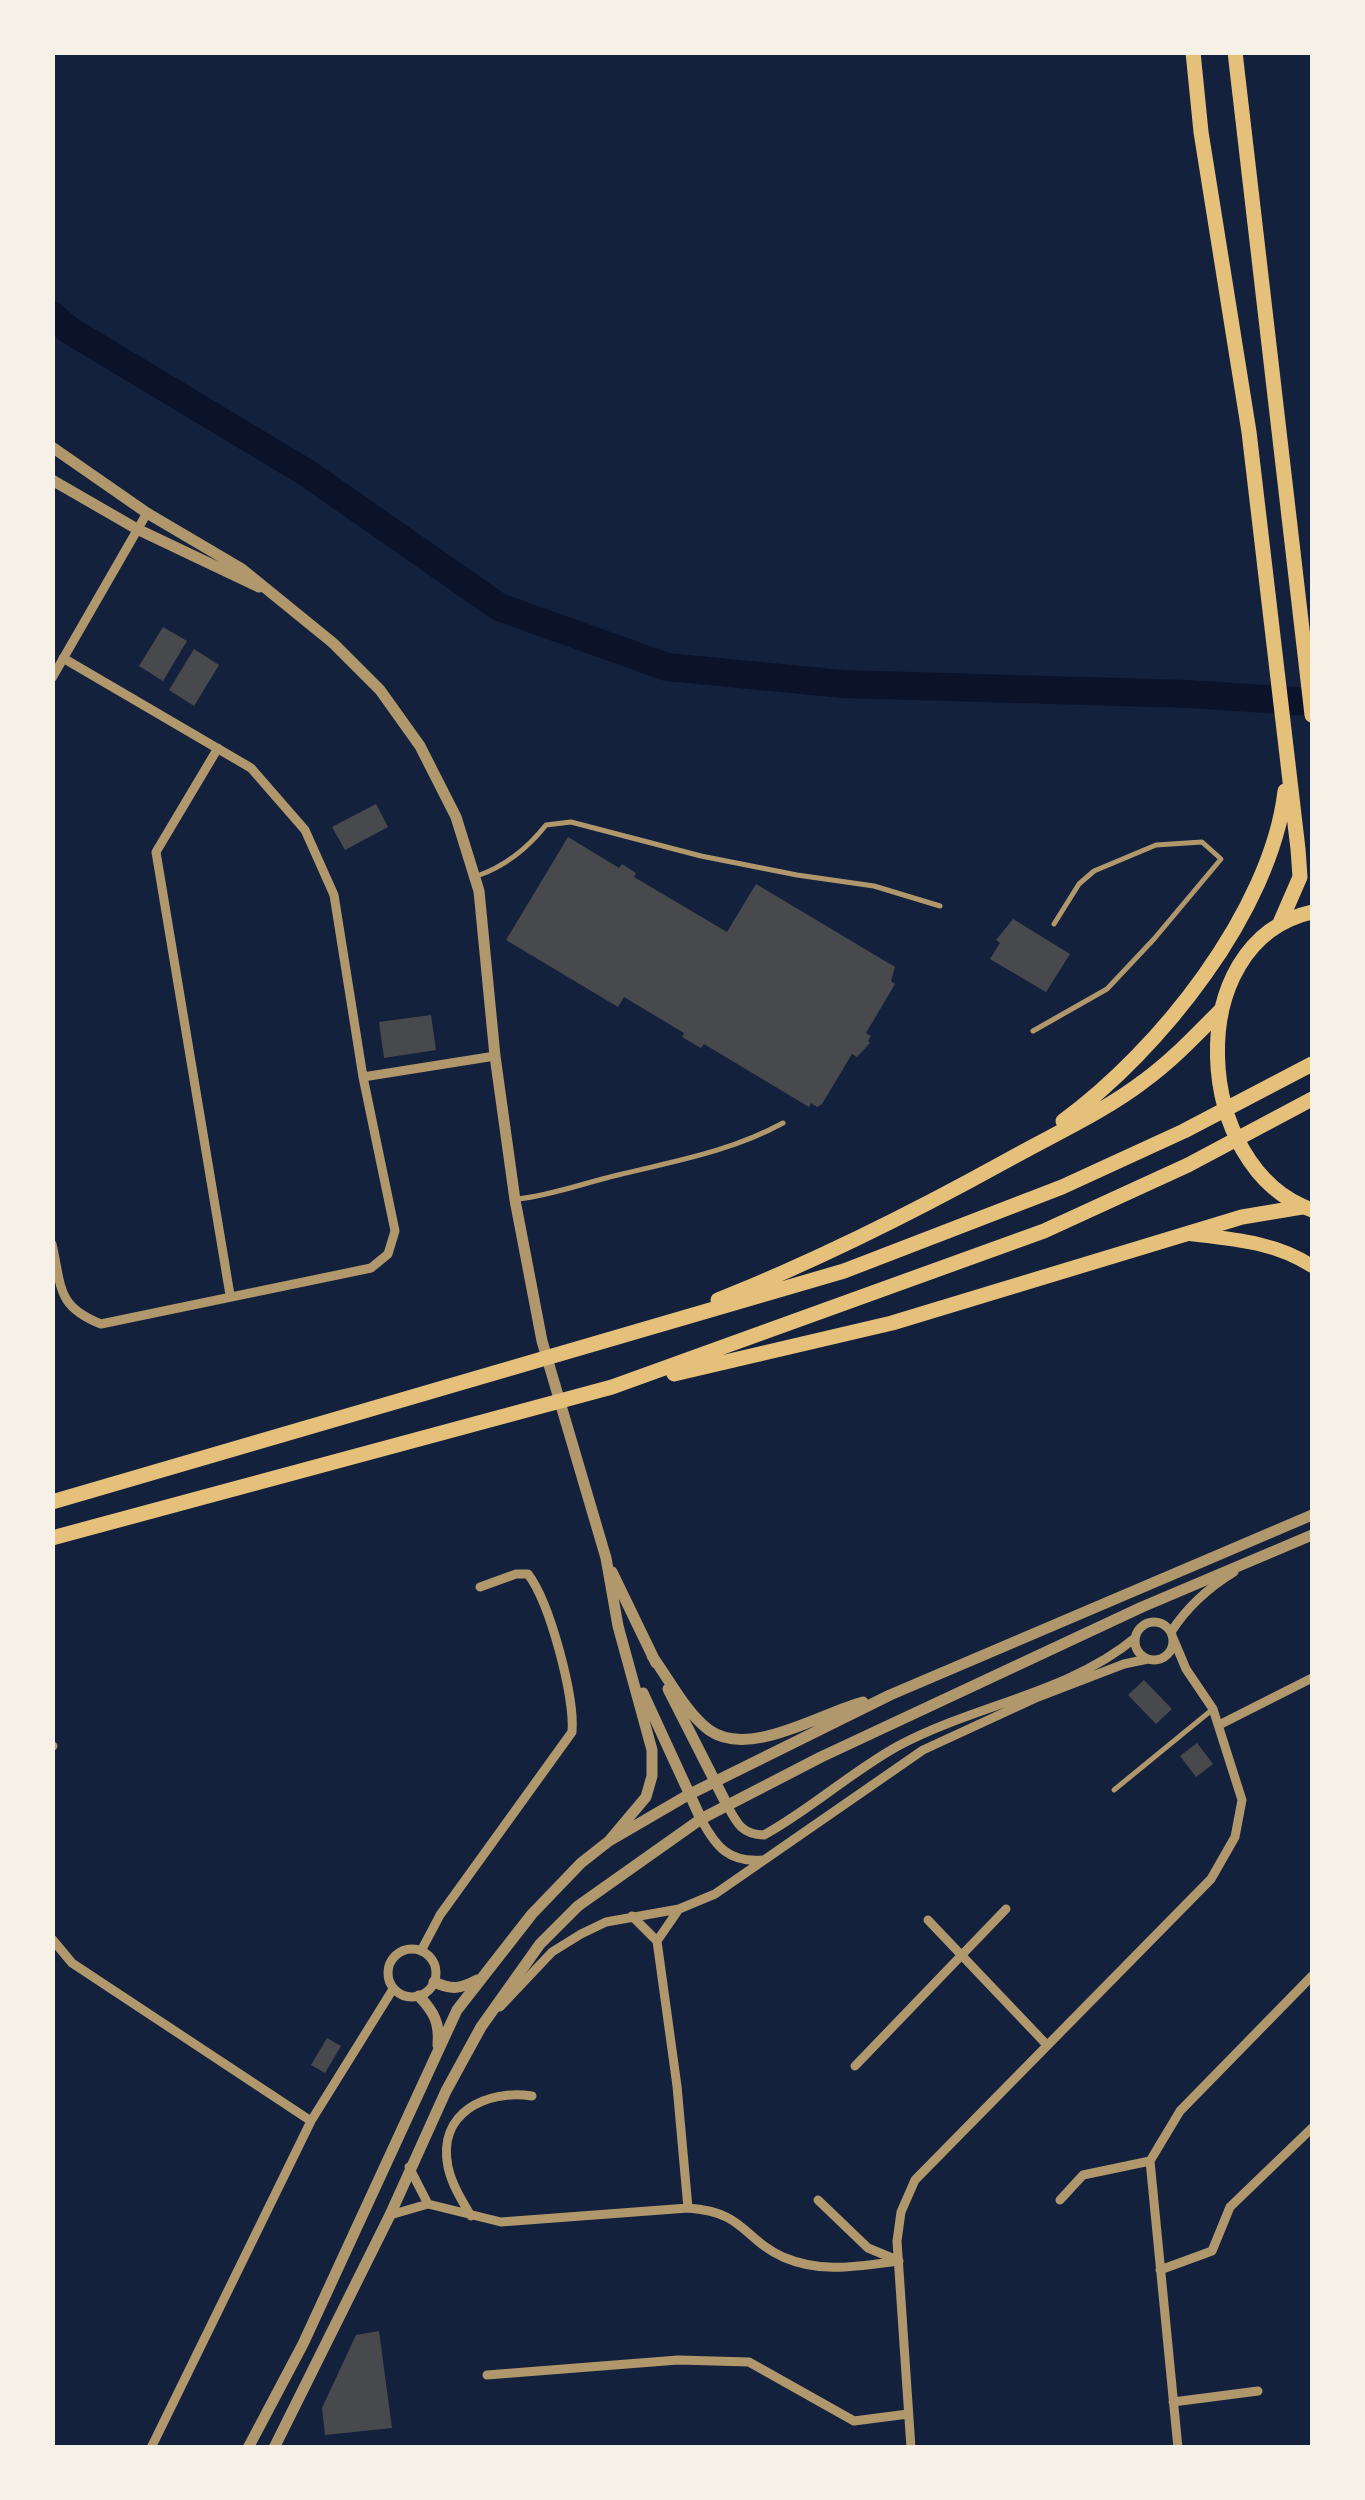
<!DOCTYPE html>
<html>
<head>
<meta charset="utf-8">
<style>
	body { margin:0 }
	#map { position:relative; width:1365px; height:2500px; overflow:hidden; background:#14213d; font-family:"Space Grotesk",sans-serif }
	canvas { display:block }
	.frame { position:absolute; inset:0; border:55px solid #f6f1e7; pointer-events:none }
</style>
</head>
<body>
<div id="map">
<canvas width="1365" height="2500"></canvas>
<div class="frame"></div>
</div>
<script>
const c = document.querySelector('canvas').getContext('2d');
c.lineJoin = 'round';
function strokePath(path, color, width, dash) {
  c.strokeStyle = color;
  c.lineWidth = width;
  c.lineCap = dash ? 'butt' : 'round';
  c.setLineDash(dash || []);
  c.stroke(path);
}
function fillPath(path, color) {
  c.fillStyle = color;
  c.fill(path, 'evenodd');
}
strokePath(new Path2D(`
	M 52,315 L 69,330 L 307,473 L 499,607 L 667,667 L 843,684 L 1189,694 L 1312,702`), '#0b132b', 28);
fillPath(new Path2D(`
	M 163,627 L 187,641 L 163,681 L 139,666 Z
	M 194,649 L 219,665 L 194,706 L 169,690 Z
	M 376,804 L 388,827 L 345,850 L 332,827 Z
	M 568,837 L 619,868 L 622,864 L 636,873 L 634,877 L 727,932 L 756,884 L 895,967 L 891,981 L 895,984 L 866,1033 L 871,1036 L 868,1041 L 870,1043 L 857,1057 L 852,1054 L 822,1104 L 817,1107 L 811,1103 L 809,1107 L 704,1044 L 701,1048 L 682,1037 L 684,1033 L 624,997 L 618,1007 L 506,940 Z
	M 1013,919 L 1070,954 L 1046,992 L 990,959 L 1000,943 L 996,940 Z
	M 431,1015 L 436,1050 L 384,1058 L 379,1022 Z
	M 1144,1680 L 1172,1709 L 1156,1724 L 1128,1695 Z
	M 1197,1743 L 1213,1764 L 1196,1777 L 1180,1756 Z
	M 327,2038 L 341,2046 L 325,2073 L 311,2065 Z
	M 379,2331 L 392,2428 L 325,2435 L 322,2408 L 356,2335 Z`), '#48494c');
strokePath(new Path2D(`
	M 477,876 C 506,866 527,849 546,825 L 571,822 L 701,856 L 797,875 L 874,886 L 940,906
	M 1033,1031 L 1107,989 L 1154,939 L 1221,859 L 1202,842 L 1156,845 L 1094,871 L 1079,884 L 1054,924
	M 518,1199 C 553,1195 584,1183 618,1175 C 675,1161 732,1151 783,1123
	M 1114,1790 L 1213,1709`), '#b1986c', 5);
strokePath(new Path2D(`
	M 52,678 L 147,513
	M 218,748 L 156,852 L 230,1295
	M 363,1077 L 495,1056
	M 52,1244 C 62,1287 56,1306 101,1324 L 371,1268 L 388,1254 L 395,1231 L 363,1077 L 334,895 L 305,830 L 251,768 L 63,658
	M1135 1641a19 19 0 1 1 38 0a19 19 0 1 1-38 0Z
	M 1171,1632 C 1187,1607 1208,1588 1234,1572
	M 1219,1725 L 1312,1678
	M 52,1746 L 53,1746
	M 727,1805 C 737,1824 742,1834 764,1835 C 811,1809 851,1772 898,1746 C 974,1705 1069,1693 1135,1638
	M 701,1819 C 716,1847 729,1863 763,1860
	M 679,1909 L 657,1941 L 677,2086 L 688,2208
	M 632,1916 L 657,1941
	M 928,1920 L 1046,2044
	M 52,1939 L 72,1963 L 311,2121
	M388 1973a24 24 0 1 1 48 0a24 24 0 1 1-48 0Z
	M 421,1951 L 440,1915 L 572,1732 C 575,1697 550,1603 528,1574 L 516,1574 L 480,1587
	M 500,2007 L 552,1952 L 581,1934 L 606,1922 L 679,1909 L 715,1894 L 923,1750 L 1038,1697 L 1124,1664 L 1148,1659
	M 855,2066 L 1006,1909
	M 409,2167 L 428,2204
	M 818,2200 L 868,2248 L 897,2260
	M 1060,2200 L 1083,2175 L 1150,2161
	M 390,2215 L 428,2204 L 501,2222 L 688,2208 C 745,2212 742,2238 783,2257 C 822,2274 859,2266 899,2261
	M 471,2216 C 462,2201 452,2185 448,2167 C 437,2113 486,2089 532,2096
	M 1160,2270 L 1212,2251 L 1230,2207 L 1312,2128
	M 487,2375 L 678,2360 L 749,2362 L 854,2421 L 908,2414
	M 1173,2402 L 1258,2391
	M 151,2448 L 311,2121 L 393,1989
	M 911,2448 L 897,2241 L 901,2212 L 915,2180 L 1211,1879 L 1235,1837 L 1242,1800 L 1213,1709 L 1186,1669 L 1173,1638
	M 1178,2448 L 1150,2161 L 1180,2111 L 1312,1976`), '#b1986c', 9);
strokePath(new Path2D(`
	M 52,447 L 147,513 L 242,569 L 333,643 L 380,690 L 420,746 L 456,817 L 479,891 L 495,1056 L 515,1200 L 542,1341 L 606,1558 L 618,1626 L 652,1750 L 652,1776 L 646,1797 L 609,1841
	M 52,480 L 137,529 L 259,587
	M 612,1572 L 656,1663
	M 652,1656 C 669,1679 686,1713 709,1730 C 749,1759 821,1713 863,1702
	M 668,1689 L 727,1805
	M 643,1693 L 701,1819
	M 434,1982 C 452,1990 460,1989 477,1980
	M 419,1996 C 434,2012 440,2023 438,2045
	M 248,2448 L 303,2344 L 457,2010 L 532,1914 L 581,1863 L 609,1841 L 688,1795 L 890,1695 L 1312,1515
	M 274,2448 L 390,2215 L 446,2091 L 481,2027 L 540,1944 L 578,1906 L 701,1819 L 821,1757 L 1142,1607 L 1312,1535`), '#b1986c', 11);
strokePath(new Path2D(`
	M 1190,1234 C 1233,1239 1275,1242 1312,1266`), '#e5c07b', 14);
strokePath(new Path2D(`
	M 1193,52 L 1201,132 L 1249,432 L 1298,849 L 1300,877 L 1280,923
	M 1235,52 L 1312,715
	M 1312,912 C 1179,942 1193,1169 1312,1210
	M 1063,1121 C 1159,1051 1271,911 1285,791
	M 718,1300 C 818,1260 912,1213 1006,1161 C 1052,1135 1102,1113 1144,1081 C 1173,1060 1197,1034 1222,1009
	M 674,1374 L 892,1323 L 1242,1217 L 1302,1207
	M 52,1502 L 844,1271 L 1062,1187 L 1184,1131 L 1312,1064
	M 52,1538 L 612,1387 L 1044,1231 L 1188,1165 L 1312,1099`), '#e5c07b', 15);
</script>
</body>
</html>
